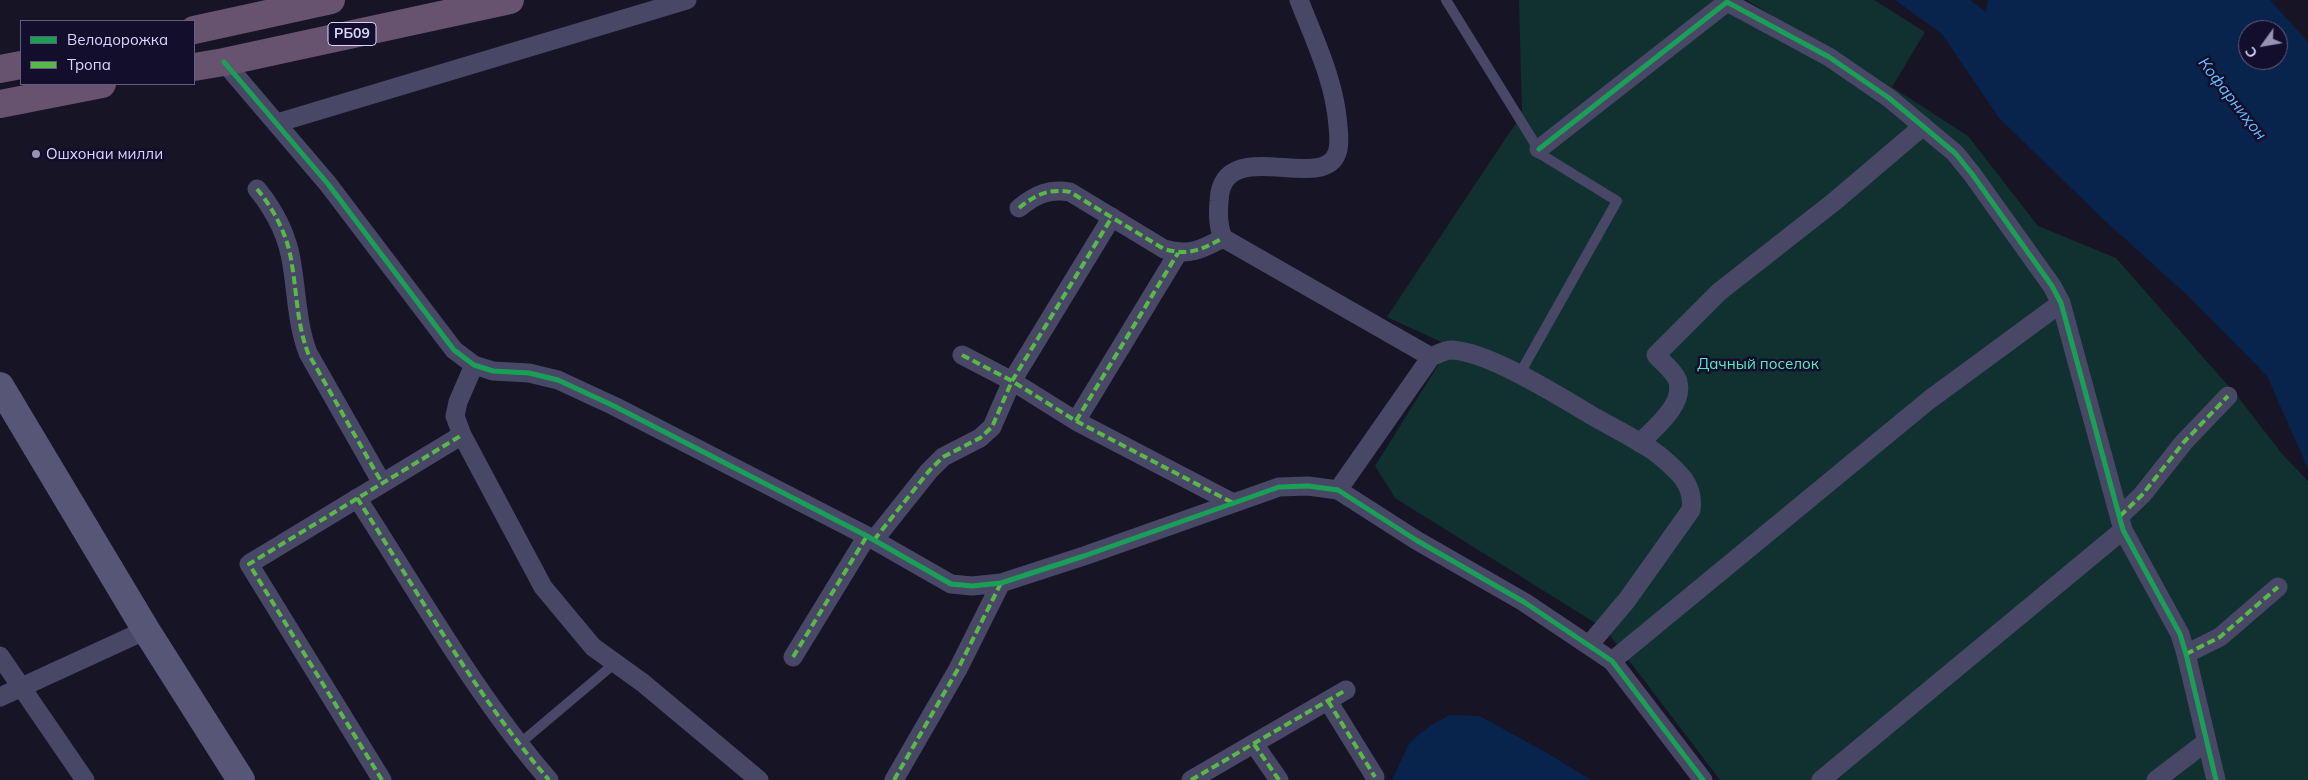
<!DOCTYPE html>
<html>
<head>
<meta charset="utf-8">
<style>
	body { margin:0 }
	#map { position:relative; width:2308px; height:780px; overflow:hidden; background:#171425; font-family:Mulish,sans-serif }
	canvas { display:block }
	.legend { position:absolute; left:20px; top:20px; width:175px; height:65px; box-sizing:border-box; background:#120e2b; border:1px solid #625e80; margin:0; padding:6px 9px; list-style:none; font-size:15px; color:#dad7ff }
	.legend li { display:flex; align-items:center; gap:10px; height:25px }
	.legend b { width:25px; border:1px solid #625e80 }
	.north { position:absolute; left:2238px; top:20px; width:50px; height:50px; box-sizing:border-box; background:#120e2b; border:1px solid #625e80; border-radius:50%; rotate:238deg; font-size:14px; font-weight:700; line-height:20px; text-align:center; color:#dad7ff }
	.north::after { content:''; display:block; margin:auto; width:18px; height:22px; background:#9693b3; clip-path:polygon(50% 0,100% 100%,50% 72%,0 100%) }
</style>
</head>
<body>
<div id="map">
<canvas width="2308" height="780"></canvas>
<ul class="legend">
<li><b style="height:6px;background:#1a9f57"></b>Велодорожка</li>
<li><b style="height:6px;background:#58b947"></b>Тропа</li>
</ul>
<div class="north">С</div>
</div>
<script>
const c = document.querySelector('canvas').getContext('2d');
c.lineJoin = 'round';
function fillPath(path, color) {
  c.fillStyle = color;
  c.fill(path, 'evenodd');
}
function strokePath(path, color, width, dash) {
  c.strokeStyle = color;
  c.lineWidth = width;
  c.lineCap = dash ? 'butt' : 'round';
  c.setLineDash(dash || []);
  c.stroke(path);
}
function write(font, color, halo, rows, align = 'center') {
  c.font = font + ' Mulish,sans-serif';
  c.lineWidth = 5;
  c.setLineDash([]);
  c.textBaseline = 'middle';
  c.strokeStyle = halo;
  c.fillStyle = color;
  for (const [text, x, y, turn = 0] of rows) {
    c.save();
    c.translate(x, y);
    c.rotate((+turn || 0) * Math.PI / 180);
    c.textAlign = isNaN(turn) ? turn : align;
    if (halo) c.strokeText(text, 0, 0);
    c.fillText(text, 0, 0);
    c.restore();
  }
}
fillPath(new Path2D(`
	M 1519,0 L 1737,0 L 1819,45 L 1747,0 L 1874,0 L 1925,32 L 1892,87 L 1968,136 L 2038,226 L 2116,258 L 2238,397 L 2283,455 L 2308,481 L 2308,780 L 1720,780 L 1605,629 L 1395,498 L 1375,466 L 1450,346 L 1387,317 L 1522,114 Z`), '#113131');
fillPath(new Path2D(`
	M 1895,0 L 1970,0 L 1986,12 L 1988,0 L 2270,0 L 2308,42 L 2308,469 L 2267,376 L 2188,296 L 2103,219 L 1999,118 L 1942,34 ZM 2248,30 L 2278,30 L 2278,60 L 2248,60 Z
	M 1450,715 L 1480,716 L 1547,753 L 1591,780 L 1392,780 L 1410,742 L 1431,725 Z`), '#08234c');
strokePath(new Path2D(`
	M 1446,0 L 1542,155 L 1617,201 L 1519,375
	M 518,745 L 614,664`), '#484866', 10);
strokePath(new Path2D(`
	M 1299,0 C 1315,41 1335,82 1338,126 C 1339,135 1340,145 1337,153 C 1323,194 1222,133 1219,201 C 1218,215 1218,226 1223,238 L 1431,357 L 1338,490
	M 224,62 L 328,184 L 454,350 L 474,365 L 493,371 L 529,373 L 558,380 L 614,406 L 867,536 L 951,584 L 972,586 L 1001,583 L 1084,556 L 1279,487 L 1308,486 L 1338,490 L 1416,540 L 1524,602 L 1612,661 L 1703,780
	M 277,123 L 687,0
	M 1539,149 L 1727,2 L 1829,57 L 1889,98 L 1955,153 L 1972,174 L 2052,286 L 2061,303 L 2123,530 L 2180,634 L 2186,654 L 2216,780
	M 257,189 C 275,211 288,236 292,265 C 297,295 297,324 308,353 L 382,483
	M 1019,208 C 1035,195 1049,188 1070,192 L 1164,249 C 1189,256 1201,250 1223,238
	M 962,355 L 1012,381 L 1076,421 L 1233,503
	M 1431,357 C 1438,354 1444,350 1452,350 C 1490,352 1562,398 1596,418 C 1614,428 1634,438 1652,450 C 1662,457 1675,469 1683,478 C 1690,488 1693,498 1691,510 L 1627,600 L 1589,645
	M 474,365 L 458,402 L 455,416 L 462,435 L 543,587 L 593,647 L 643,683 L 759,780
	M 1076,421 L 1178,253
	M 1640,443 C 1654,428 1684,406 1678,382 C 1676,373 1662,362 1656,355 L 1719,292 L 1835,201 L 1923,126
	M 357,498 C 418,592 476,696 549,780
	M 2120,516 L 2142,495 L 2184,442 L 2228,396
	M 874,540 L 929,471 L 943,457 L 980,438 L 992,427 L 1012,381 L 1112,217
	M 2186,654 L 2220,637 L 2278,587
	M 0,656 L 85,780
	M 793,657 L 867,536
	M 1612,661 L 1929,400 L 2061,303
	M 0,697 L 146,630
	M 1328,701 L 1375,777
	M 1254,744 L 1279,780
	M 382,780 L 249,564 L 462,435
	M 894,780 L 958,669 L 1001,583
	M 1191,780 L 1346,690
	M 1821,780 L 2123,530
	M 2156,780 L 2206,742`), '#484866', 19);
strokePath(new Path2D(`
	M 0,386 L 146,630 L 241,780`), '#575677', 28);
strokePath(new Path2D(`
	M 194,30 L 331,0
	M 194,67 L 224,62 L 510,0
	M 0,69 L 21,65
	M 0,104 L 102,84`), '#675270', 28);
strokePath(new Path2D(`
	M 257,189 C 275,211 288,236 292,265 C 297,295 297,324 308,353 L 382,483
	M 1019,208 C 1035,195 1049,188 1070,192 L 1164,249 C 1189,256 1201,250 1223,238
	M 962,355 L 1012,381 L 1076,421 L 1233,503
	M 1076,421 L 1178,253
	M 357,498 C 418,592 476,696 549,780
	M 2120,516 L 2142,495 L 2184,442 L 2228,396
	M 874,540 L 929,471 L 943,457 L 980,438 L 992,427 L 1012,381 L 1112,217
	M 2186,654 L 2220,637 L 2278,587
	M 793,657 L 867,536
	M 1328,701 L 1375,777
	M 1254,744 L 1279,780
	M 382,780 L 249,564 L 462,435
	M 894,780 L 958,669 L 1001,583
	M 1191,780 L 1346,690`), '#58b947', 4, [8, 4]);
strokePath(new Path2D(`
	M 224,62 L 328,184 L 454,350 L 474,365 L 493,371 L 529,373 L 558,380 L 614,406 L 867,536 L 951,584 L 972,586 L 1001,583 L 1084,556 L 1279,487 L 1308,486 L 1338,490 L 1416,540 L 1524,602 L 1612,661 L 1703,780
	M 1539,149 L 1727,2 L 1829,57 L 1889,98 L 1955,153 L 1972,174 L 2052,286 L 2061,303 L 2123,530 L 2180,634 L 2186,654 L 2216,780`), '#1a9f57', 5);
for (const [x, y, r, color] of [
	[36,154,5,"#9693b3"]
]) {
  const dot = new Path2D();
  dot.arc(x, y, r, 0, 2 * Math.PI);
  c.fillStyle = color;
  c.fill(dot);
  strokePath(dot, '#120e2b', 2);
}
for (const [x, y, w] of [
	[352,34,48]
]) {
  const box = new Path2D();
  box.roundRect(x - w / 2, y - 11.5, w, 23, 4);
  c.fillStyle = '#120e2b';
  c.fill(box);
  strokePath(box, '#dad7ff', 1);
}
write('bold 14px', '#dad7ff', null, [
	["РБ09",352,34]
]);
write('15px', '#dad7ff', '#120e2b', [
	["Ошхонаи милли",46,154]
], 'left');
write('15px', '#56ecc1', '#120e2b', [
	["Дачный поселок",1758,364]
]);
write('italic 16px', '#65bdff', '#120e2b', [
	["Кофарниҳон",2232,99,52]
]);
</script>
</body>
</html>
